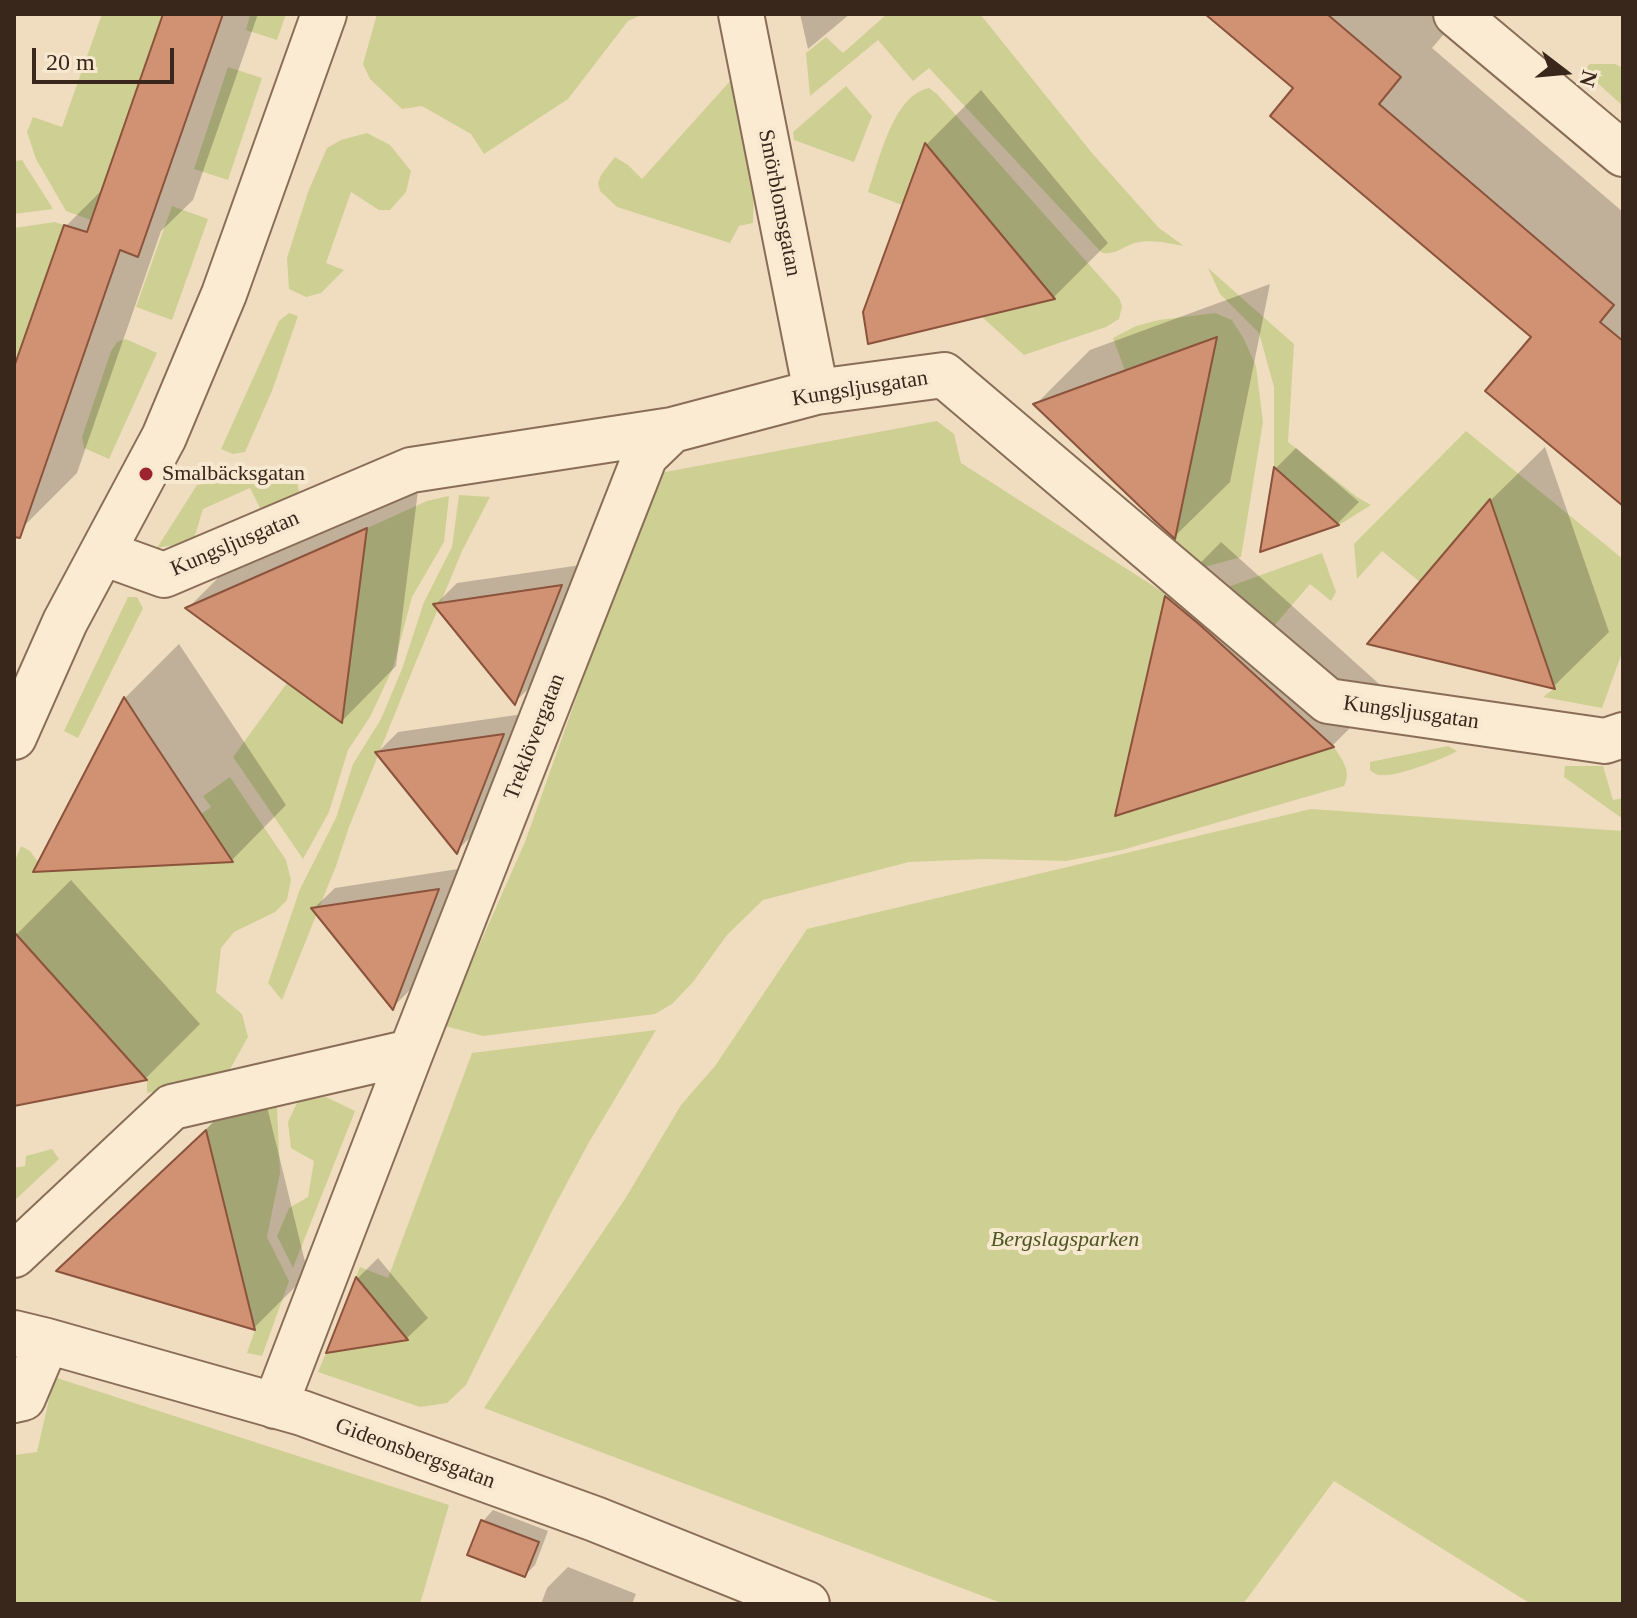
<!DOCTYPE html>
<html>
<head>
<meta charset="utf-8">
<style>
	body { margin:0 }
	#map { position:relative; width:1637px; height:1618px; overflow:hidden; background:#f0ddc0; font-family:"Times New Roman",serif }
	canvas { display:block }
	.frame { position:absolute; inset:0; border:16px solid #39271c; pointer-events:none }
	.north { position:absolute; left:1525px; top:32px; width:80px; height:80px; -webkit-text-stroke:6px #f7e8d0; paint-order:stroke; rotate:106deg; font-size:22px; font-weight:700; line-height:32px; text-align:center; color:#39271c }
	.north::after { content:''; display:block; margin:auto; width:28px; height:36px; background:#39271c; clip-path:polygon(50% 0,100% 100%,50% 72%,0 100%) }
	.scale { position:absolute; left:32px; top:48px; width:142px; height:36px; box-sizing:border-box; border:4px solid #39271c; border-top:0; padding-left:10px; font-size:24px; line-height:28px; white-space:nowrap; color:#39271c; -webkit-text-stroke:6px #f7e8d0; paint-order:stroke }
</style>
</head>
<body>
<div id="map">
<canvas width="1637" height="1618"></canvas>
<div class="frame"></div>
<div class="north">N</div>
<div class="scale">20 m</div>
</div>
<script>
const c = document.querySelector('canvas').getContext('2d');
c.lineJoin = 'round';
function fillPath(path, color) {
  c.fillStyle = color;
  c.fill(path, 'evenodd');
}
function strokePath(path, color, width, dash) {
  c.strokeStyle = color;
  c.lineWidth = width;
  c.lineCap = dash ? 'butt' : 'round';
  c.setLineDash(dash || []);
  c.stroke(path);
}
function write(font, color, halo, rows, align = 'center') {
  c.font = font + ' "Times New Roman",serif';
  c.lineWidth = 8;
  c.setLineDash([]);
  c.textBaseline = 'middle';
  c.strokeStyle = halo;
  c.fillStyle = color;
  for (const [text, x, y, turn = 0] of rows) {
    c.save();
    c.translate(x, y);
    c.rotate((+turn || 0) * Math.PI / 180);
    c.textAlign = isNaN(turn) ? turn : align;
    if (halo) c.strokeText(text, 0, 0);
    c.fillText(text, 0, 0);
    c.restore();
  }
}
fillPath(new Path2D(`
	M 102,14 L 163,14 L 91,220 L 66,211 L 36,159 L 27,132 L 33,117 L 62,127 Z
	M 250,14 L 286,14 L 277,40 L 246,30 Z
	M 377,14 L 644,14 L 628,21 L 568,99 L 484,154 L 471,134 L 422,106 L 402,109 L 370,79 L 363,64 Z
	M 887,14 L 980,14 L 1092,153 L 1159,228 L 1184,246 C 1169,243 1147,238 1132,244 C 1119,249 1117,254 1102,253 L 929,68 L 913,81 L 878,40 L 810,96 L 806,53 L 826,37 L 843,53 Z
	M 1590,64 L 1615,64 L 1623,68 L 1623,106 L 1583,70 Z
	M 228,67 L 262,78 L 228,180 L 194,169 Z
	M 731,80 L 741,81 L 755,161 L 753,223 L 739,226 L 730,243 L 617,207 L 600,191 L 598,183 L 601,175 L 615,157 L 628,165 L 642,179 Z
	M 846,86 L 872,116 L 854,162 L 794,140 L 793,132 Z
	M 929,88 L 937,94 L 1119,298 L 1122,306 L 1119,319 L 1106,327 L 1024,355 L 982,317 L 1054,299 L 902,205 L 868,192 C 879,161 893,95 929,88 Z
	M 367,133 L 390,145 L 411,171 L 406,192 L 390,210 L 379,210 L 351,192 L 326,263 L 344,270 L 321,293 L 306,297 L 289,289 L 287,258 L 308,192 L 327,148 L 341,140 Z
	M 22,160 L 53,209 L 14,214 L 14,161 Z
	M 172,206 L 208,219 L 172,320 L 136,307 Z
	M 55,222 L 64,225 L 14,367 L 14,228 Z
	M 1208,268 L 1294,344 L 1288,442 L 1357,497 L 1371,505 L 1339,525 L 1274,467 L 1274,387 L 1259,333 L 1220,294 Z
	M 289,313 L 298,316 L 272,391 L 245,452 L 233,454 L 221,449 L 279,321 Z
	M 1215,313 L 1232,320 L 1244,339 L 1256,366 L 1263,422 L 1241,557 L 1201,568 L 1175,541 L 1217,338 L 1125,371 L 1113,338 L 1136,326 L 1159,320 Z
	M 126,339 L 157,353 L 109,459 L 84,448 L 82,437 L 111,351 L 117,342 Z
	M 937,421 L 954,434 L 961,463 L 1166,594 L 1115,816 L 1334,747 C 1342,760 1352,771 1344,786 L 1122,850 L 1066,861 L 984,859 L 909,862 L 763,900 L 727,935 L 693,982 L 672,1004 L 655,1014 L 483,1036 L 445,1026 L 459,991 L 525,842 L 610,603 L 660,473 Z
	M 1466,431 L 1623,559 L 1623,650 L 1602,708 L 1543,697 L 1555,688 L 1490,500 L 1420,582 L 1382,551 L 1357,579 L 1354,544 Z
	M 295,471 L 300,497 L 262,512 L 250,488 L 203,509 L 193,542 L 157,548 L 197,485 Z
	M 459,495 L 490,497 L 462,551 L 413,669 L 349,827 L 336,866 L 282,1000 L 268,983 L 300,889 L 336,818 L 353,764 L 381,719 L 402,669 L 424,602 L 452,547 Z
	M 449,496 L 444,542 L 412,597 L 393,668 L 370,717 L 348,750 L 329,812 L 303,859 L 233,757 L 287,683 L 342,723 L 367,528 L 427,501 Z
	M 1322,553 L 1336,592 L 1331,601 L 1310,584 L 1275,625 L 1225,588 Z
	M 128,597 L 137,597 L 143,608 L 78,738 L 64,731 Z
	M 1448,746 L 1457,751 C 1444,759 1396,777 1382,775 C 1376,775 1374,773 1370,770 L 1370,762 Z
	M 1565,766 L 1603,766 L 1613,800 L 1623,798 L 1623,819 L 1564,777 Z
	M 230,777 L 286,860 L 291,880 L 287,900 L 275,912 L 234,932 L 221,948 L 216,992 L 242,1014 L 248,1037 L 225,1078 L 147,1093 L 147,1079 L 16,934 L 14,937 L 14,863 L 21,846 L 30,851 L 38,862 L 34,872 L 232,862 L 201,814 L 211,807 L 203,796 Z
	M 1311,809 L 1623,831 L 1623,1604 L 1531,1604 L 1334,1481 L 1243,1604 L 1004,1604 L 484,1408 L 625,1199 L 681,1105 L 715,1066 L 807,929 Z
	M 656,1030 L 588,1144 L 552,1211 L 466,1385 L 447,1403 L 420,1407 L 318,1372 L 326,1353 L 408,1340 L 356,1277 L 360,1267 L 388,1278 L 472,1053 Z
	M 326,1097 L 355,1111 L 293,1268 L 277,1236 L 289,1208 L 308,1197 L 314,1161 L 291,1148 L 288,1122 L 298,1101 Z
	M 277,1107 L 280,1173 L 267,1237 L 289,1281 L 262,1356 L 247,1353 L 255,1330 L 206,1130 L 216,1118 Z
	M 52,1149 L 59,1159 L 14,1201 L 14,1168 L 25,1166 L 26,1156 Z
	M 54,1377 L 449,1505 L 420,1604 L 14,1604 L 14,1455 L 37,1452 Z`), '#cecf93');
fillPath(new Path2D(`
	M 165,14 L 258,14 L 193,200 L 161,231 L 77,473 L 22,528 L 14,525 L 14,373 L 66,226 L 105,187 Z
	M 800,14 L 850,14 L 808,49 Z
	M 1208,14 L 1447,14 L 1455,21 L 1432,48 L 1623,212 L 1623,504 L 1534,336 L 1296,88 Z
	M 981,90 L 1108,243 L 1054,297 L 870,341 L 865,312 L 927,144 Z
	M 1270,284 L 1230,482 L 1175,536 L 1036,404 L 1090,350 Z
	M 1545,447 L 1609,632 L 1554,686 L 1370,643 L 1491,500 Z
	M 1296,448 L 1359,502 L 1338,523 L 1263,549 L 1276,468 Z
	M 420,475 L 396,666 L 342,721 L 188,608 L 242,554 Z
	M 1221,542 L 1387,691 L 1333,745 L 1118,813 L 1167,597 Z
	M 581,565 L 535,682 L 515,702 L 436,604 L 457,583 Z
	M 179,644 L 286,805 L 232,860 L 37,870 L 125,698 Z
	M 523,714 L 477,830 L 457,851 L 378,752 L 398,732 Z
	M 458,869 L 414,986 L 393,1007 L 314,908 L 335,888 Z
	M 71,880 L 200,1024 L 146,1078 L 14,1104 L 14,944 L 17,934 Z
	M 260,1078 L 308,1274 L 254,1328 L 60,1270 L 113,1217 Z
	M 378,1258 L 428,1318 L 407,1338 L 329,1351 L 358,1278 Z
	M 493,1510 L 548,1531 L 535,1565 L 525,1575 L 483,1521 Z
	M 568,1567 L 636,1594 L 632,1604 L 541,1604 L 547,1588 Z`), '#0003');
const building = new Path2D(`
	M 163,14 L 223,14 L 138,257 L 120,250 L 20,538 L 14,537 L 14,367 L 64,225 L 87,232 Z
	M 1205,14 L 1327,14 L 1401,77 L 1379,104 L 1614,305 L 1600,322 L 1623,341 L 1623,506 L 1485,391 L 1531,337 L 1270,116 L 1293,88 Z
	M 925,143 L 1055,299 L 868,344 L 863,312 Z
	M 1217,337 L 1175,539 L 1153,519 L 1033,404 Z
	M 1274,467 L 1339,525 L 1260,552 Z
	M 1490,499 L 1555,689 L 1367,644 Z
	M 367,528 L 342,723 L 185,608 Z
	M 562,585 L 515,705 L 433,604 Z
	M 1165,596 L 1200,625 L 1334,747 L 1115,816 Z
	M 124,697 L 146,731 L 233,862 L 33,872 Z
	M 504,734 L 457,854 L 375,752 Z
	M 439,889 L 393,1010 L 311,908 Z
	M 14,932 L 147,1080 L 14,1106 Z
	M 206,1130 L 255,1330 L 56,1271 Z
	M 356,1277 L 408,1340 L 326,1353 Z
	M 481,1520 L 539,1542 L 525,1577 L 467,1555 Z`);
fillPath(building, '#d19173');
strokePath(building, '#8b533b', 2);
const minor = new Path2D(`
	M 741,14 L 816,392
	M 1456,14 L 1623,154
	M 103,553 L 164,575 L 411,470 L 672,430 L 816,392 L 944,375 L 1328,701 L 1605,741 L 1623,735
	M 14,737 L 65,622 L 164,437 L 224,294 L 324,14
	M 14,1255 L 172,1107 L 411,1052
	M 14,1333 L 47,1341 L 302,1413 L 595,1519 L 807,1604
	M 14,1400 L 23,1398 L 47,1341
	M 275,1406 L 411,1052 L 645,456 L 672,430`);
strokePath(minor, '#8a6d57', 48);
strokePath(minor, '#fbebd3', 44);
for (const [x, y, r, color] of [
	[146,474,8,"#9c2330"]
]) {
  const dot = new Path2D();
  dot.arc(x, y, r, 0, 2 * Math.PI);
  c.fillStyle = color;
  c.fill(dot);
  strokePath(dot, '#f7e8d0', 3);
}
write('22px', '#39271c', '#f7e8d0', [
	["Smörblomsgatan",779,203,79],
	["Kungsljusgatan",860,389,-9],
	["Kungsljusgatan",235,544,-23],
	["Kungsljusgatan",1411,713,8],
	["Treklövergatan",535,737,-69],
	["Gideonsbergsgatan",415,1454,20]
]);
write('22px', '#39271c', '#f7e8d0', [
	["Smalbäcksgatan",162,474]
], 'left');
write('italic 22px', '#4e5621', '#f7e8d0', [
	["Bergslagsparken",1065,1240]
]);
</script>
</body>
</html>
